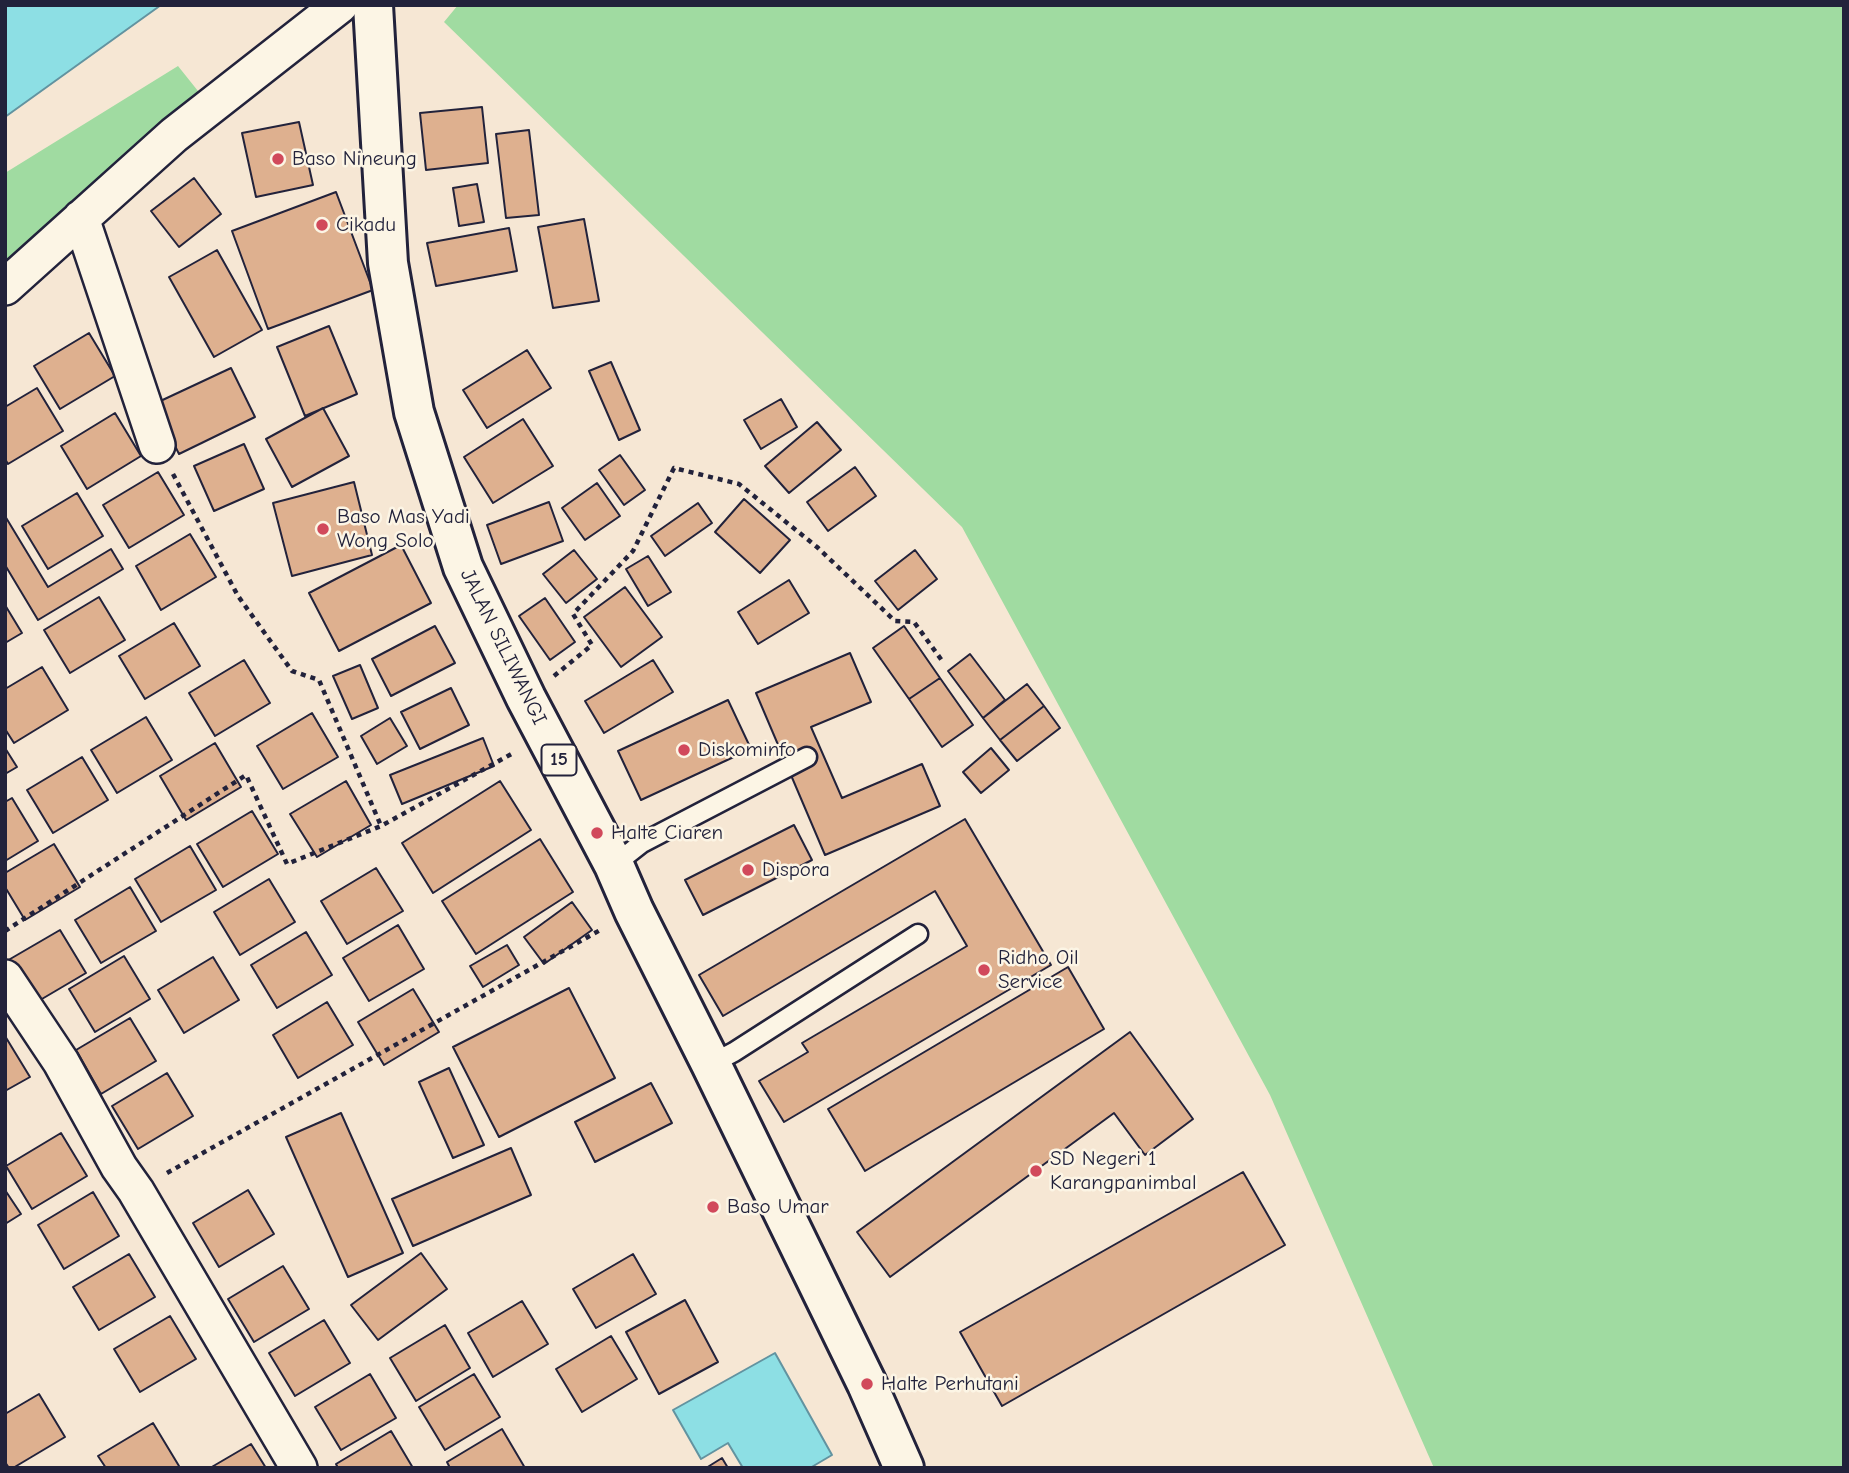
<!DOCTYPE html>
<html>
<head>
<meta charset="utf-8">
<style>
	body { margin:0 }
	#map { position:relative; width:1849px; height:1473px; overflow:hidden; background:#f6e7d4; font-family:"Comic Neue",sans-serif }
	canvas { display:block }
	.frame { position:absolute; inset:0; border:7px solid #22223b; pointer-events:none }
</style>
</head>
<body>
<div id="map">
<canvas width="1849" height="1473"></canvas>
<div class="frame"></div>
</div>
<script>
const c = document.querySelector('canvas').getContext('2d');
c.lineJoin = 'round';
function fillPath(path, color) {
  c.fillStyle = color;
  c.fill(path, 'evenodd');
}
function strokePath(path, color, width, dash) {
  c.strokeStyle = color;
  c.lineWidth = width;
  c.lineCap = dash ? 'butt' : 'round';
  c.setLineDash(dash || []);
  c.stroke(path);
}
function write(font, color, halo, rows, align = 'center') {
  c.font = font + ' "Comic Neue",sans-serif';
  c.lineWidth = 5;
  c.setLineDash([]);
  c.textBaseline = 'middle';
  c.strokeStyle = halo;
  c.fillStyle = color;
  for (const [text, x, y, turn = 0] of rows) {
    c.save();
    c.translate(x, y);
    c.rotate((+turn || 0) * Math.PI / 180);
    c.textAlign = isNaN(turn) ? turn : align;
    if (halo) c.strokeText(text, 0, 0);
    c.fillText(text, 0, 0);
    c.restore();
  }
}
fillPath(new Path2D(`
	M 458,5 L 1844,5 L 1844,1468 L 1434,1468 L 1270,1095 L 962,527 L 444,22 Z
	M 178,66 L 206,101 L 5,269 L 5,173 Z`), '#a0dba1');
const water = new Path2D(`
	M 5,5 L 161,5 L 5,117 Z
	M 775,1353 L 832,1455 L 810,1468 L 743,1468 L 728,1443 L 701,1459 L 673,1410 Z`);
fillPath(water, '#8ddfe4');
strokePath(water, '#6293a0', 2);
const building = new Path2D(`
	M 482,107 L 488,163 L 426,170 L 420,113 Z
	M 299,122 L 313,185 L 256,197 L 242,133 Z
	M 529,130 L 539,215 L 506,218 L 496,134 Z
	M 194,178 L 221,214 L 179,247 L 151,211 Z
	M 477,184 L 484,222 L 459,226 L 453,188 Z
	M 336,192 L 373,290 L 268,329 L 232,231 Z
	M 584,219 L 599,301 L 553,308 L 538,227 Z
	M 509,228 L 517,271 L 436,286 L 427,243 Z
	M 217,250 L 262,330 L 214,357 L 169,277 Z
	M 329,326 L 357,394 L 305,416 L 277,347 Z
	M 89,333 L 115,376 L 60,409 L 34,366 Z
	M 527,350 L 551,388 L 487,428 L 463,390 Z
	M 611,362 L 640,430 L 619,440 L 589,371 Z
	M 231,368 L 255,417 L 179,454 L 154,404 Z
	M 37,388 L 63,431 L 8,464 L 5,459 L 5,407 Z
	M 781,399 L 797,427 L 761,449 L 744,420 Z
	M 323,408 L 349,456 L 292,487 L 266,439 Z
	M 115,413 L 141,456 L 87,489 L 61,446 Z
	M 523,419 L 553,466 L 493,503 L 464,457 Z
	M 817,422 L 841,450 L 789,493 L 765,466 Z
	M 244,444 L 264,489 L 214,511 L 194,466 Z
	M 620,455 L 645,490 L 624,505 L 599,470 Z
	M 855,467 L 876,496 L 828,531 L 807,502 Z
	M 158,472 L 184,515 L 129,548 L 103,505 Z
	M 354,482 L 372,555 L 292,576 L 273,503 Z
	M 597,483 L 620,516 L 585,540 L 562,508 Z
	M 77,493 L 103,536 L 48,569 L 22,526 Z
	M 744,499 L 790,540 L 760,573 L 715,532 Z
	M 549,502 L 563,541 L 501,564 L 487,525 Z
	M 698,503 L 712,523 L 665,556 L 651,536 Z
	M 5,516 L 48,587 L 111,549 L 123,569 L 38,620 L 5,565 Z
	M 190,534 L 216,577 L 161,610 L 136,566 Z
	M 401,545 L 431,603 L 339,651 L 309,593 Z
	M 574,550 L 597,579 L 566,603 L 543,574 Z
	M 915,550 L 937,579 L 898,610 L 875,581 Z
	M 648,556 L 671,592 L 648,606 L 626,569 Z
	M 789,580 L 809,613 L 758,644 L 738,612 Z
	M 625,587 L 662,637 L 621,667 L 584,617 Z
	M 99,597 L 125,640 L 70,673 L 44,630 Z
	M 545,598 L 575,642 L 550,660 L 519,616 Z
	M 5,605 L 22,633 L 5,643 Z
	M 174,623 L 200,666 L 145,699 L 119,656 Z
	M 435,626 L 455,663 L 391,696 L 372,659 Z
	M 904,626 L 940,678 L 909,699 L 873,648 Z
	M 850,653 L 871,702 L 811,727 L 842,798 L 922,764 L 940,806 L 825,855 L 756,693 Z
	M 970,654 L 1005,700 L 983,718 L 948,671 Z
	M 244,660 L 270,703 L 215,736 L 189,693 Z
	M 653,660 L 673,692 L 604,733 L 585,701 Z
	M 360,665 L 378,708 L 352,719 L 333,676 Z
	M 42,667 L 68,710 L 14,743 L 5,729 L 5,689 Z
	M 940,678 L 973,725 L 942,747 L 909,699 Z
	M 1027,684 L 1044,706 L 1000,740 L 983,718 Z
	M 451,688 L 469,725 L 420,749 L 401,712 Z
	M 728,700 L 751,749 L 641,800 L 618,751 Z
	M 1044,706 L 1060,728 L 1017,761 L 1000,740 Z
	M 312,713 L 338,757 L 283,789 L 257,746 Z
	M 146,717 L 172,760 L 117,793 L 91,750 Z
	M 390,718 L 407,746 L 377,764 L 361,736 Z
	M 483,738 L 494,766 L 402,804 L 390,775 Z
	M 215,743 L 241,787 L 186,820 L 160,776 Z
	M 5,748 L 17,767 L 5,774 Z
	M 991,748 L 1009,770 L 981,793 L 963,772 Z
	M 82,757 L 108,800 L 53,833 L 27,790 Z
	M 346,781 L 371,825 L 317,857 L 290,814 Z
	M 500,781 L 531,830 L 433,893 L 402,843 Z
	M 12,798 L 38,841 L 5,861 L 5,802 Z
	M 252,811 L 278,854 L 223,887 L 197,844 Z
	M 965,819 L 1051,965 L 784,1122 L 759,1081 L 808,1052 L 802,1043 L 967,946 L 935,891 L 723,1016 L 699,975 Z
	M 794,825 L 812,860 L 703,915 L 685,880 Z
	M 540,839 L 573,892 L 476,954 L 442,901 Z
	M 54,844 L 80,887 L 25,920 L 5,887 L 5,873 Z
	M 190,846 L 216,890 L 161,922 L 135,879 Z
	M 376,868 L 403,911 L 347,944 L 321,901 Z
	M 269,879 L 295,922 L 240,955 L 214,912 Z
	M 130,887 L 156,931 L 101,963 L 75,920 Z
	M 572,902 L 592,930 L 544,964 L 524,937 Z
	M 398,925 L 424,969 L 369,1001 L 343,958 Z
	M 60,930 L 86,973 L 30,1006 L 5,962 Z
	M 306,932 L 332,975 L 277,1008 L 251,965 Z
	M 507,945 L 519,965 L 483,987 L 470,966 Z
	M 124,956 L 150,999 L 95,1032 L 69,989 Z
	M 213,957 L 239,1000 L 184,1033 L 158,990 Z
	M 1068,967 L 1104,1029 L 865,1171 L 828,1109 Z
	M 569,988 L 615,1078 L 499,1137 L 453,1047 Z
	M 413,989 L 439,1032 L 384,1065 L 358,1022 Z
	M 327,1002 L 353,1045 L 298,1078 L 273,1035 Z
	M 130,1018 L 156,1061 L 101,1094 L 76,1050 Z
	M 1130,1032 L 1193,1119 L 1145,1155 L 1114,1113 L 890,1277 L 857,1232 Z
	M 5,1036 L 30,1077 L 5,1091 Z
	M 449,1068 L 484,1145 L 453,1158 L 419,1082 Z
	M 167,1073 L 193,1116 L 138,1149 L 112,1106 Z
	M 651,1083 L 672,1123 L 595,1162 L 575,1122 Z
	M 341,1113 L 403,1253 L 348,1277 L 286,1137 Z
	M 61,1133 L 87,1176 L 32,1209 L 6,1166 Z
	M 511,1148 L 531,1195 L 413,1246 L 392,1199 Z
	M 1243,1172 L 1285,1245 L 1002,1406 L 960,1332 Z
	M 5,1190 L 21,1214 L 5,1224 Z
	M 248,1190 L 274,1234 L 219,1267 L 193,1223 Z
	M 93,1192 L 119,1236 L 64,1269 L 38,1225 Z
	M 421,1253 L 447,1289 L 378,1340 L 351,1305 Z
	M 129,1254 L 155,1297 L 99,1330 L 73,1287 Z
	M 633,1254 L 656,1294 L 596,1328 L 573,1289 Z
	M 283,1266 L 309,1309 L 254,1342 L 228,1299 Z
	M 685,1300 L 718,1362 L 659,1394 L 626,1332 Z
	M 522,1301 L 548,1344 L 493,1377 L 468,1333 Z
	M 170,1316 L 196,1359 L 140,1392 L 114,1349 Z
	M 324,1320 L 350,1363 L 295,1396 L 269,1353 Z
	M 445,1325 L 470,1368 L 416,1401 L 390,1358 Z
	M 611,1336 L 637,1379 L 582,1412 L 556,1369 Z
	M 370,1374 L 396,1418 L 341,1450 L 315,1407 Z
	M 474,1374 L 500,1417 L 445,1450 L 419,1407 Z
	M 39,1394 L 65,1437 L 13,1468 L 9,1468 L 5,1462 L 5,1414 Z
	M 153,1423 L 179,1466 L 177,1468 L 106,1468 L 98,1456 Z
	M 502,1429 L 525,1468 L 450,1468 L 447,1462 Z
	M 391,1431 L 413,1468 L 338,1468 L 336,1464 Z
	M 251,1444 L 266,1468 L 210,1468 Z
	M 722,1458 L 728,1468 L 706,1468 Z`);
fillPath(building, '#deb08f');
strokePath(building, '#22223b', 2);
const lane = new Path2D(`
	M 614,865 L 642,843 L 807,757
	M 711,1064 L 734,1052 L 918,934`);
const street = new Path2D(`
	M 81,218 L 157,445
	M 5,287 L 174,135 L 340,5
	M 5,978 L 61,1062 L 119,1167 L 136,1191 L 299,1468`);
const highway = new Path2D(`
	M 373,5 L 388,263 L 414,412 L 463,567 L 526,698 L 614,865 L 634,911 L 711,1064 L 867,1384 L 904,1468`);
strokePath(lane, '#22223b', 23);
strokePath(street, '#22223b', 40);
strokePath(highway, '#22223b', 44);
strokePath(new Path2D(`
	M 173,474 L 238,596 L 292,671 L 319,680 L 381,826
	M 554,676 L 592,645 L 573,614 L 633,551 L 674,468 L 739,484 L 817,547 L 895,621 L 914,622 L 943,662
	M 5,931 L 246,775 L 287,864 L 381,826 L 515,752
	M 167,1173 L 602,929`), '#22223b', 4.5, [5, 5]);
strokePath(lane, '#fcf5e5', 18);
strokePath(street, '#fcf5e5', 35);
strokePath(highway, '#fcf5e5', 38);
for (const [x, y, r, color] of [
	[278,159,7,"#d1495b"],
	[322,225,7,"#d1495b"],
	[323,529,7,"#d1495b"],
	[684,750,7,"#d1495b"],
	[597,833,7,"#d1495b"],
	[748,870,7,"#d1495b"],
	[984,970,7,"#d1495b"],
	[1036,1171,7,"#d1495b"],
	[713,1207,7,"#d1495b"],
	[867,1384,7,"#d1495b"]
]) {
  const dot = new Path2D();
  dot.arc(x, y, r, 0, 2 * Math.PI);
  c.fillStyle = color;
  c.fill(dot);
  strokePath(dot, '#fcf5e5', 2.5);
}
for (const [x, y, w] of [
	[559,760,35]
]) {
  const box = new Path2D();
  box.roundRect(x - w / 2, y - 15.5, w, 31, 5);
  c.fillStyle = '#fcf5e5';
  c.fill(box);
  strokePath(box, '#22223b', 2);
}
write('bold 19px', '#22223b', null, [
	["15",559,760]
]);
write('21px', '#22223b', '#fcf5e5', [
	["Baso Nineung",292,159],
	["Cikadu",336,225],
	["Baso Mas Yadi",337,517],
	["Wong Solo",337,541],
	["Diskominfo",698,750],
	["Halte Ciaren",611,833],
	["Dispora",762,870],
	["Ridho Oil",998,958],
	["Service",998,982],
	["SD Negeri 1",1050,1159],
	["Karangpanimbal",1050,1183],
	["Baso Umar",727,1207],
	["Halte Perhutani",881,1384]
], 'left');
write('21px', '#22223b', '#fcf5e5', [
	["JALAN SILIWANGI",503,647,64]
]);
</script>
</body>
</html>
